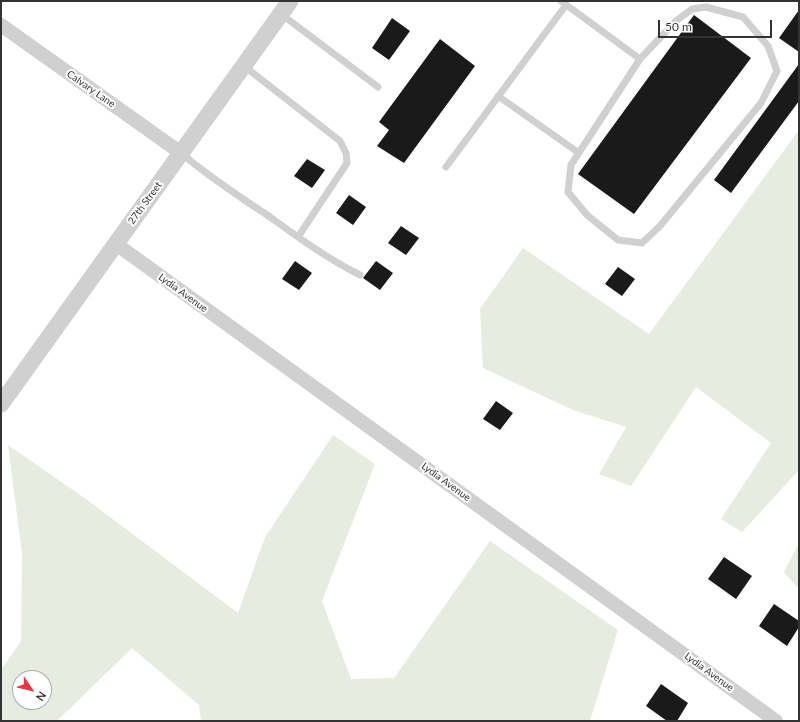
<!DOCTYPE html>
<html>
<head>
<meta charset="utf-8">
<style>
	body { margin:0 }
	#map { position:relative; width:800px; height:722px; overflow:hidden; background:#fff; font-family:Lato,sans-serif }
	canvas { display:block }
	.frame { position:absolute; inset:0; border:2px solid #333; pointer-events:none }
	.north { position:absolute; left:12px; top:670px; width:40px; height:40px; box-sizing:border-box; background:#fff; border:1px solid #adadad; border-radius:50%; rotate:125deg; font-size:11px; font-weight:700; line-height:16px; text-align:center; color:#333 }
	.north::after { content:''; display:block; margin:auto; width:14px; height:18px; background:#e63946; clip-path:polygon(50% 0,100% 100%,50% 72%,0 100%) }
	.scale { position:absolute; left:658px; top:20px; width:114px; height:18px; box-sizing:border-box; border:2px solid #333; border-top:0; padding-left:5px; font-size:12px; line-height:14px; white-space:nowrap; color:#333; -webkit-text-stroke:3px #fff; paint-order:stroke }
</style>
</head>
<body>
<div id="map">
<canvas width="800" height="722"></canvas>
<div class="frame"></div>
<div class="north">N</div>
<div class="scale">50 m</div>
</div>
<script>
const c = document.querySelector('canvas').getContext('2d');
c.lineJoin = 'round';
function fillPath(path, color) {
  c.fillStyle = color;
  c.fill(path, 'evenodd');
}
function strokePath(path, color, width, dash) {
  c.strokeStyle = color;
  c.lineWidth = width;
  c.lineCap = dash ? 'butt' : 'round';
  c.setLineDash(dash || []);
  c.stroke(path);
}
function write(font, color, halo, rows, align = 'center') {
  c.font = font + ' Lato,sans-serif';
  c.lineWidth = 4;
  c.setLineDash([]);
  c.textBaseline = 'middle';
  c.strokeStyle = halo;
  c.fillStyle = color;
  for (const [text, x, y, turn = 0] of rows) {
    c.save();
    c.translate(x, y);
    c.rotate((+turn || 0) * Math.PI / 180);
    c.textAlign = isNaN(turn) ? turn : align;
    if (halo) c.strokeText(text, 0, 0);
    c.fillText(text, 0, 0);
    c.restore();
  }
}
fillPath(new Path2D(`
	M 799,130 L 799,470 L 742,532 L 721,519 L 771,443 L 696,387 L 631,486 L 599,474 L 626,427 L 573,410 L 483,368 L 480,309 L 523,248 L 649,334 Z
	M 333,435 L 375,464 L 322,601 L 351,679 L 394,678 L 490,541 L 618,630 L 590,721 L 201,721 L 199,705 L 132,648 L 57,721 L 1,721 L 1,670 L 21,641 L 22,554 L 8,445 L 86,499 L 238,613 L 265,537 ZM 20,678 L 44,678 L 44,702 L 20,702 Z
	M 799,543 L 799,589 L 784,572 Z`), '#e6ecdf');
fillPath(new Path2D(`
	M 799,10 L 799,52 L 779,38 Z
	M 694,15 L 751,58 L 634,214 L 578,174 Z
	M 392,18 L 410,31 L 389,60 L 372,48 Z
	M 440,39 L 475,66 L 404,163 L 377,146 L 389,130 L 379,122 Z
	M 799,64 L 799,101 L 731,193 L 714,180 Z
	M 307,159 L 325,170 L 312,188 L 294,176 Z
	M 349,195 L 366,207 L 353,225 L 336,213 Z
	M 401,226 L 419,238 L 406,255 L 388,243 Z
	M 295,261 L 312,273 L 299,290 L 282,279 Z
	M 376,261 L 393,273 L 380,290 L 363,278 Z
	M 618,267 L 635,279 L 622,296 L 605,284 Z
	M 496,401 L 513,413 L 500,430 L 483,419 Z
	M 724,557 L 752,576 L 736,599 L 708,579 Z
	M 774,604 L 799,621 L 799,627 L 787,646 L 759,626 Z
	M 661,684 L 688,703 L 677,721 L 667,721 L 646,706 Z`), '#1a1a1a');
strokePath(new Path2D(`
	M 561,1 L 640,59
	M 706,7 L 743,17 L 768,46 L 777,71 L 761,103 L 660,226 L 642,243 L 618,240 L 587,215 L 568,192 L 571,165 L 640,59 L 676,21 L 692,9 Z
	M 281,14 L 378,87
	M 244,66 L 340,141 L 346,153 L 347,163 L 298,237
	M 498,96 L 579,153
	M 181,153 C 209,177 240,197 270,217 C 299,238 328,259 360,275
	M 446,167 L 566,5`), '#d0d0d0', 7);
strokePath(new Path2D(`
	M 1,25 L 181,153
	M 116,244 L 776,721`), '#d0d0d0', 14);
strokePath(new Path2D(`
	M 1,404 L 290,1`), '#d0d0d0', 17);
write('10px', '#333', '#fff', [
	["Calvary Lane",91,89,35],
	["27th Street",145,203,-54],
	["Lydia Avenue",183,293,36],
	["Lydia Avenue",446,482,36],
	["Lydia Avenue",709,672,36]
]);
</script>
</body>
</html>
